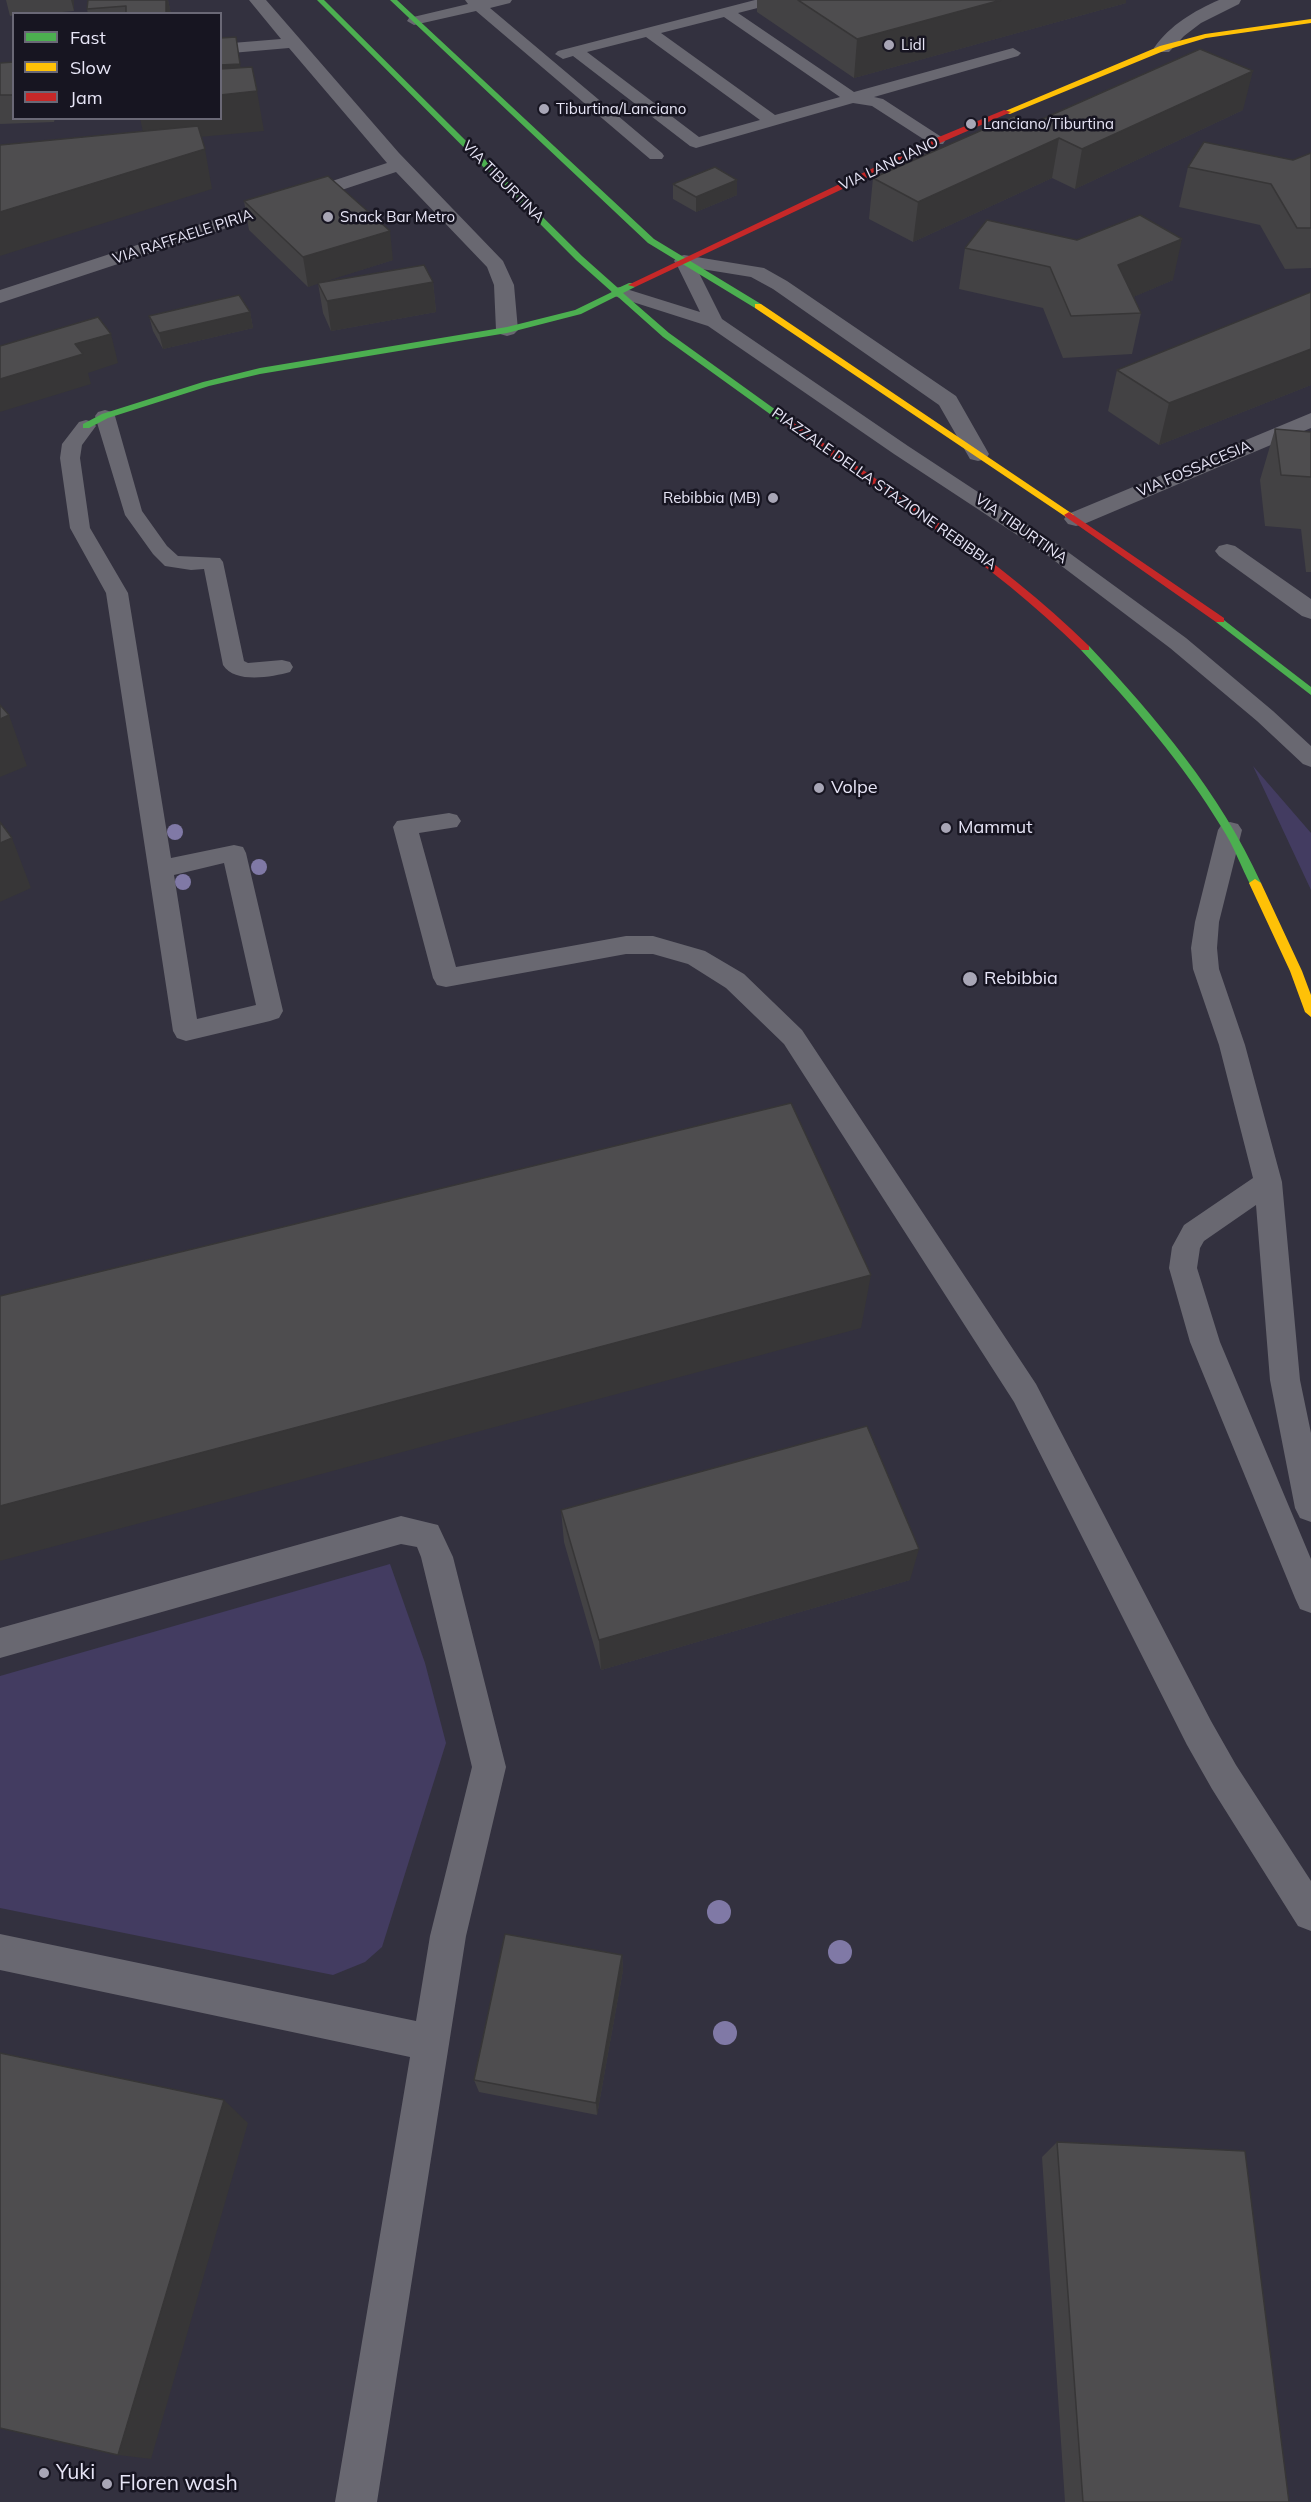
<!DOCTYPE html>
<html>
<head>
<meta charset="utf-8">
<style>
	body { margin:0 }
	#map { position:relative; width:1311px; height:2502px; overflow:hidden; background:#33313f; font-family:Mulish,sans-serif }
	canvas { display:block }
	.legend { position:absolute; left:12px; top:12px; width:210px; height:108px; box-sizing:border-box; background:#171521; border:2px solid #6a6876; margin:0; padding:8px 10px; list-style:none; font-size:18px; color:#e7e5f6 }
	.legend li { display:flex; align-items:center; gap:12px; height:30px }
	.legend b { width:30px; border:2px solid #6a6876 }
</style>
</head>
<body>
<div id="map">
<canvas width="1311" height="2502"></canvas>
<ul class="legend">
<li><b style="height:8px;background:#4caf50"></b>Fast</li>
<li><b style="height:8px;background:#ffc107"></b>Slow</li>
<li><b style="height:8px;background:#c62828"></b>Jam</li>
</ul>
</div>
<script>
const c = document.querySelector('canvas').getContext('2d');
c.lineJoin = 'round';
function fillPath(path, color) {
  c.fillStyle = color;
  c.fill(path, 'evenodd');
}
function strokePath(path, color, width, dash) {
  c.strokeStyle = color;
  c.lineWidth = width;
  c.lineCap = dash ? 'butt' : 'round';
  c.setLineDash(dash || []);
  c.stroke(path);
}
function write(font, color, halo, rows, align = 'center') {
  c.font = font + ' Mulish,sans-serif';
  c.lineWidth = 5;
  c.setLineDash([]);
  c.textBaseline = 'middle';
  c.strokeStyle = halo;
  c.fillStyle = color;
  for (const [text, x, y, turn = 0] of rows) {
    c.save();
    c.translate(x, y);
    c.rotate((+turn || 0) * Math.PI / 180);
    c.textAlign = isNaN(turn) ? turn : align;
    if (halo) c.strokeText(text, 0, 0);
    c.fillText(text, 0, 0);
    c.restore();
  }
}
fillPath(new Path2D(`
	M 1253,766 L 1311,833 L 1311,890 Z
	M 390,1564 L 425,1663 L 446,1743 L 382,1947 L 365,1962 L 333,1975 L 0,1908 L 0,1676 Z`), '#433c61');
fillPath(new Path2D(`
	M 465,0 L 512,0 L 510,3 L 490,8 L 662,153 L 664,156 L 662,159 L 650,159 L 476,11 L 414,25 L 407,21 L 409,18 L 468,4 Z
	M 755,0 L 779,0 L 777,3 L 738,13 L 854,92 L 1013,48 L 1021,53 L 1018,56 L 874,97 L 883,99 L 943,138 L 945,141 L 943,144 L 931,144 L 872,106 L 853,103 L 696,148 L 690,146 L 573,56 L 563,59 L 555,54 L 558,51 ZM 724,17 L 840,97 L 775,115 L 661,33 ZM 646,37 L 760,120 L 699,137 L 587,52 Z
	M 684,256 L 690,257 L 693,261 L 722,319 L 908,446 L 1057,544 L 1186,638 L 1273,711 L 1311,746 L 1311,767 L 1303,764 L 1257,721 L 1170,648 L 1043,552 L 894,454 L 708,326 L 614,296 L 611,292 L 614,288 L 620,287 L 700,312 L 675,261 L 678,257 Z
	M 105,410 L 112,412 L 115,416 L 142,511 L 167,546 L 178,556 L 220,558 L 223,562 L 244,661 L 248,663 L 282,660 L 290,662 L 293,667 L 290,672 C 272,677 235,684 223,665 L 204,569 L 191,570 L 165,566 L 153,554 L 125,515 L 95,416 L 98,412 Z
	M 86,420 L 93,422 L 96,426 L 82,445 L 80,458 L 90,528 L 128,593 L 171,858 L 234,845 L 243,847 L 246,853 L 283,1011 L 279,1018 L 270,1021 L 186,1041 L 177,1038 L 173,1031 L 106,593 L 70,528 L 60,458 L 62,444 L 79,422 ZM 224,863 L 256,1005 L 197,1019 L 174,875 Z
	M 449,813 L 457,815 L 461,821 L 457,827 L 419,833 L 456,967 L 626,936 L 653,936 L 705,951 L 744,974 L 802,1030 L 1036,1384 L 1211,1721 L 1236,1765 L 1311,1881 L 1311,1931 L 1298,1926 L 1212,1789 L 1187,1745 L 1014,1402 L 784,1044 L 726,988 L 688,964 L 653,954 L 626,954 L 446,987 L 437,985 L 433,978 L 393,827 L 397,821 Z
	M 1230,822 L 1238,824 L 1242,830 L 1219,922 L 1217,948 L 1219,969 L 1245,1045 L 1282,1182 L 1300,1380 L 1311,1433 L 1311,1522 L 1300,1518 L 1295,1508 L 1270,1380 L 1256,1205 L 1204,1241 L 1200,1248 L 1197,1268 L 1220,1342 L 1311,1559 L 1311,1613 L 1300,1609 L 1295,1598 L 1190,1342 L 1169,1268 L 1172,1247 L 1184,1225 L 1253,1178 L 1219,1045 L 1193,969 L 1191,948 L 1195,922 L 1218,830 L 1222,824 Z
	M 401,1516 L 438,1525 L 453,1557 L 506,1767 L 466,1936 L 377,2502 L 335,2502 L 410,2057 L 0,1970 L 0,1934 L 416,2021 L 430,1936 L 472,1767 L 421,1557 L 417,1547 L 401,1544 L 0,1658 L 0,1628 Z`), '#696871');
fillPath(new Path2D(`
	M 249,0 L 266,0 L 399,153 L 503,261 L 514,285 L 518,330 L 514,334 L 507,336 L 500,334 L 496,330 L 494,285 L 487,267 L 396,172 L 0,303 L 0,290 L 387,163 L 289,48 L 220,54 L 220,44 L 281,39 Z
	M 1219,0 L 1241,0 L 1239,4 L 1201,23 L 1184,36 L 1169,52 L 1157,52 L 1154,48 C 1170,25 1194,11 1219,0 Z
	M 684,255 L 764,268 L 787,281 L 956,396 L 989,454 L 986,459 L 978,461 L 970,459 L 939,405 L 773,289 L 751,277 L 677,265 L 674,261 L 677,257 Z
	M 1311,413 L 1311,428 L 1084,524 L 1076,526 L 1068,524 L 1064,519 L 1068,514 Z
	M 1227,544 L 1235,546 L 1311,599 L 1311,619 L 1302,616 L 1219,556 L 1215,551 L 1219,546 Z`), '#696871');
fillPath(new Path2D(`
	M 317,0 L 324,0 L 582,256 L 618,288 L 629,283 L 635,283 L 635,287 L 623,293 L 669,333 L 787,418 L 787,422 L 781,422 L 663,337 L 617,296 L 581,314 L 507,333 L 260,374 L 209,386 L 108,418 L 89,428 L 83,428 L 83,424 L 102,414 L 203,382 L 260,368 L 507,327 L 575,310 L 612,292 L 576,260 Z
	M 390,0 L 397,0 L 654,239 L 761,304 L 761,308 L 755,308 L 648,243 Z
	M 1220,617 L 1311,687 L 1311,695 L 1216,622 L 1216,618 Z
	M 1085,645 L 1089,646 C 1156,718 1220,792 1261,883 L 1259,886 L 1251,886 C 1241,867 1234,846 1222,828 C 1183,763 1133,706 1081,650 L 1081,646 Z`), '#4caf50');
fillPath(new Path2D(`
	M 1311,19 L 1311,23 L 1206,38 L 1166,50 L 1010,114 L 1003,112 L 1160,46 L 1205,34 Z
	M 755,304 L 761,304 L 1074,515 L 1066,517 L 755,308 Z
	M 1255,879 L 1261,883 L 1302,971 L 1311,995 L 1311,1017 L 1305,1012 L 1290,971 L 1249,883 Z`), '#ffc107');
fillPath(new Path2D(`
	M 1004,110 L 1011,112 L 940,143 L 635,287 L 628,285 L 934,139 Z
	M 781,418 L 787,418 C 891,490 998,557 1089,646 L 1089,650 L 1081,650 C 991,561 884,495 781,422 Z
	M 1069,512 L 1224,618 L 1224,622 L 1216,622 L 1066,517 L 1064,515 Z`), '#c62828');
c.fillStyle = '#8079a6';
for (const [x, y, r] of [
	[175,832,8],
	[259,867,8],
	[183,882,8],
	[719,1912,12],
	[840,1952,12],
	[725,2033,12]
]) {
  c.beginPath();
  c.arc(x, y, r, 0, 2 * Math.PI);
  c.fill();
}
fillPath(new Path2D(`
	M 6,0 L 74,0 L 74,11 L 38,14 L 14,14 L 14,15 L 10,16 Z
	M 88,0 L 168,0 L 171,14 L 88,14 L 87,9 Z
	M 757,0 L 1126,0 L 1126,3 L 854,78 L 757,12 Z
	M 14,62 L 14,118 L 55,118 L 54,122 L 0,124 L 0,63 Z
	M 1243,110 L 1075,189 L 1052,178 L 913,242 L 869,219 L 873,178 L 1031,124 Z
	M 1311,153 L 1311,268 L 1285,269 L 1260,225 L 1179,207 L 1188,167 L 1293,160 Z
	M 737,180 L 737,195 L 696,212 L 673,199 L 673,184 Z
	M 244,201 L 393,260 L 319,283 L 433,282 L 436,312 L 331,331 L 323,313 L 318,283 L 308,287 L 249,230 Z
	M 965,248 L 1173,280 L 1133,297 L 1141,313 L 1132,354 L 1063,358 L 1043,308 L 959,289 Z
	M 1311,292 L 1311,385 L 1159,445 L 1108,411 L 1117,370 Z
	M 250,312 L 253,328 L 163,349 L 153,331 L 149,316 Z
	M 1275,429 L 1311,432 L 1311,572 L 1306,572 L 1301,529 L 1265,526 L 1260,480 Z
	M 561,1510 L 910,1580 L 601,1670 L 564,1542 Z
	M 622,1955 L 623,1970 L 597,2115 L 479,2092 L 474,2080 Z
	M 1057,2142 L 1289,2502 L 1065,2502 L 1042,2157 Z`), '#434244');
fillPath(new Path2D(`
	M 71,0 L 74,0 L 74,11 Z
	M 166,0 L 168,0 L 171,14 L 166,14 Z
	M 1001,0 L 1126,0 L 1126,3 L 854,78 L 857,39 Z
	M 240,64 L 245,92 L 220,94 L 220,65 Z
	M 1253,71 L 1243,110 L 1075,189 L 1082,149 Z
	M 257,91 L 264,131 L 145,142 L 140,118 L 220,118 L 220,95 Z
	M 1059,138 L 1052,178 L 913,242 L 918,202 Z
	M 205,149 L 212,189 L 0,256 L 0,212 Z
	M 737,180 L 737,195 L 696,212 L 696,197 Z
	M 390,231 L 393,260 L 308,287 L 303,257 Z
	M 1182,239 L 1173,280 L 1110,307 L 1118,265 Z
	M 433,282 L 436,312 L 331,331 L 327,301 Z
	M 250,312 L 253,328 L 163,349 L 159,333 Z
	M 111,334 L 118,363 L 88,373 L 91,384 L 0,412 L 0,379 L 75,344 Z
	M 1311,349 L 1311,385 L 1159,445 L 1169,403 Z
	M 9,715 L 27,766 L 0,777 L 0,719 Z
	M 12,838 L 31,888 L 0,902 L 0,843 Z
	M 871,1275 L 861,1328 L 0,1561 L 0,1506 Z
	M 919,1549 L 910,1580 L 601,1670 L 599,1640 Z
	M 622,1955 L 623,1970 L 597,2115 L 596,2103 Z
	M 224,2100 L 248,2123 L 151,2459 L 118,2455 Z`), '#373637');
const building = new Path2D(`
	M 88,0 L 166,0 L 166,14 L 126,14 L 126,6 L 87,9 Z
	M 798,0 L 1001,0 L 857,39 Z
	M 236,37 L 240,64 L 220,65 L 220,38 Z
	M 1200,49 L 1253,71 L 1082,149 L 1059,138 L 918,202 L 873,178 L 1014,116 L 1031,124 Z
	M 14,62 L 14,95 L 0,95 L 0,63 Z
	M 252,67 L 257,91 L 220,95 L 220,69 Z
	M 198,126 L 205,149 L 0,212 L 0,145 Z
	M 1204,142 L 1293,160 L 1311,153 L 1311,228 L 1297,228 L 1271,184 L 1188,167 Z
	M 715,167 L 737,180 L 696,197 L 673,184 Z
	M 328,176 L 390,231 L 303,257 L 244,201 Z
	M 1140,215 L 1182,239 L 1118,265 L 1141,313 L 1071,316 L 1050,267 L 965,248 L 987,220 L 1077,240 Z
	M 424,265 L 433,282 L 327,301 L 318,283 Z
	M 1311,292 L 1311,349 L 1169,403 L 1117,370 Z
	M 239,295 L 250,312 L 159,333 L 149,316 Z
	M 98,317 L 111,334 L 75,344 L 83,354 L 0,379 L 0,346 Z
	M 1275,429 L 1311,432 L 1311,477 L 1281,475 Z
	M 0,705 L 9,715 L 0,719 Z
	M 0,822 L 12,838 L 0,843 Z
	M 791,1103 L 871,1275 L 0,1506 L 0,1296 Z
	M 867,1426 L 919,1549 L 599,1640 L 561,1510 Z
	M 505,1934 L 622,1955 L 596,2103 L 474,2080 Z
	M 0,2053 L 224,2100 L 118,2455 L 0,2428 Z
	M 1057,2142 L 1245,2151 L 1289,2502 L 1083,2502 Z`);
fillPath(building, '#4e4d4f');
strokePath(building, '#373637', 1.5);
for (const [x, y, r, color] of [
	[889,45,6,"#a8a6b6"],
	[544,109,6,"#a8a6b6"],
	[971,124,6,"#a8a6b6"],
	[328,217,6,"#a8a6b6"],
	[773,498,6,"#a8a6b6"],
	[819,788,6,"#a8a6b6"],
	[946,828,6,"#a8a6b6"],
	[970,979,8,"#a8a6b6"],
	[44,2473,6,"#a8a6b6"],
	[107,2484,6,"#a8a6b6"]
]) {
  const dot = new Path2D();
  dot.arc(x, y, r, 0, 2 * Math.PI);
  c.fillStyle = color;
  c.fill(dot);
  strokePath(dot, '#171521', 2);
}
write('15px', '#e7e5f6', '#171521', [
	["Lidl",901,45],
	["Tiburtina/Lanciano",556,109],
	["Lanciano/Tiburtina",983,124],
	["Snack Bar Metro",340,217],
	["Rebibbia (MB)",761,498,"right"]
], 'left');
write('15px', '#e7e5f6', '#171521', [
	["VIA LANCIANO",889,164,-25],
	["VIA TIBURTINA",503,182,45],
	["VIA RAFFAELE PIRIA",183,237,-18],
	["VIA FOSSACESIA",1194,469,-23],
	["PIAZZALE DELLA STAZIONE REBIBBIA",884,489,35],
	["VIA TIBURTINA",1021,529,35]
]);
write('18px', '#e7e5f6', '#171521', [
	["Volpe",831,788],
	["Mammut",958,828],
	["Rebibbia",984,979]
], 'left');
write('21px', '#e7e5f6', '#171521', [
	["Yuki",56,2473],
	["Floren wash",119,2484]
], 'left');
</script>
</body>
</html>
